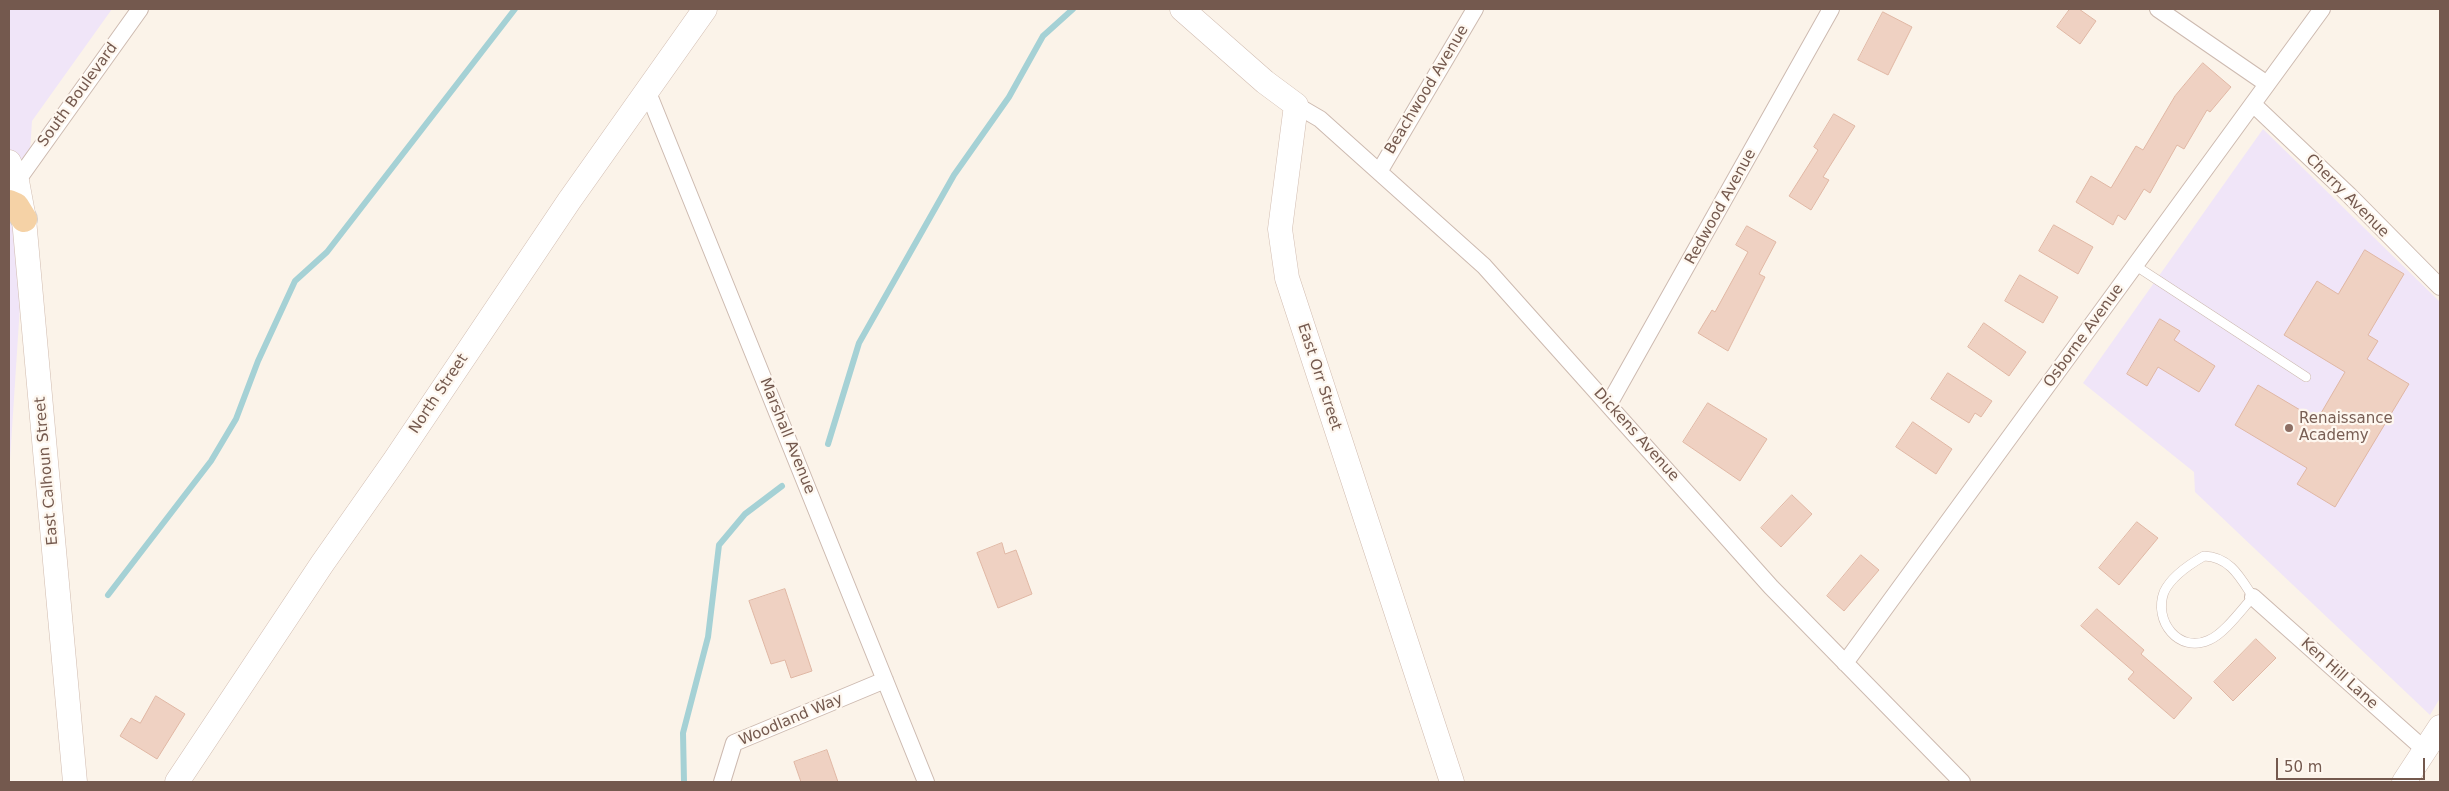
<!DOCTYPE html>
<html>
<head>
<meta charset="utf-8">
<style>
	body { margin:0 }
	#map { position:relative; width:2449px; height:791px; overflow:hidden; background:#fbf3e9; font-family:"DejaVu Sans",sans-serif }
	canvas { display:block }
	.frame { position:absolute; inset:0; border:10px solid #74594e; pointer-events:none }
	.scale { position:absolute; left:2276px; top:758px; width:149px; height:22px; box-sizing:border-box; border:2px solid #74594e; border-top:0; padding-left:6px; font-size:15px; line-height:18px; white-space:nowrap; color:#74594e; -webkit-text-stroke:4px #fef7ef; paint-order:stroke }
</style>
</head>
<body>
<div id="map">
<canvas width="2449" height="791"></canvas>
<div class="frame"></div>
<div class="scale">50 m</div>
</div>
<script>
const c = document.querySelector('canvas').getContext('2d');
c.lineJoin = 'round';
function fillPath(path, color) {
  c.fillStyle = color;
  c.fill(path, 'evenodd');
}
function strokePath(path, color, width, dash) {
  c.strokeStyle = color;
  c.lineWidth = width;
  c.lineCap = dash ? 'butt' : 'round';
  c.setLineDash(dash || []);
  c.stroke(path);
}
function write(font, color, halo, rows, align = 'center') {
  c.font = font + ' "DejaVu Sans",sans-serif';
  c.lineWidth = 4.5;
  c.setLineDash([]);
  c.textBaseline = 'middle';
  c.strokeStyle = halo;
  c.fillStyle = color;
  for (const [text, x, y, turn = 0] of rows) {
    c.save();
    c.translate(x, y);
    c.rotate((+turn || 0) * Math.PI / 180);
    c.textAlign = isNaN(turn) ? turn : align;
    if (halo) c.strokeText(text, 0, 0);
    c.fillText(text, 0, 0);
    c.restore();
  }
}
fillPath(new Path2D(`
	M 9,9 L 112,9 L 32,121 L 9,475 Z
	M 2263,129 L 2440,302 L 2440,698 L 2430,715 L 2195,492 L 2194,472 L 2083,383 Z`), '#f0e5f8');
strokePath(new Path2D(`
	M 828,444 L 859,343 L 954,175 L 1009,97 L 1043,36 L 1073,9
	M 108,595 L 211,461 L 236,419 L 258,361 L 295,281 L 327,252 L 515,9
	M 684,782 L 683,733 L 708,637 L 719,545 L 745,514 L 782,486`), '#a5d1d5', 6);
const building = new Path2D(`
	M 2070,9 L 2079,9 L 2096,21 L 2080,44 L 2057,27 Z
	M 1883,12 L 1912,27 L 1888,75 L 1858,60 Z
	M 2203,63 L 2231,87 L 2210,112 L 2207,110 L 2184,149 L 2177,145 L 2150,193 L 2144,189 L 2125,220 L 2118,215 L 2113,225 L 2076,202 L 2091,176 L 2111,188 L 2136,146 L 2143,150 L 2175,96 Z
	M 1834,114 L 1855,126 L 1823,177 L 1829,180 L 1811,210 L 1789,196 L 1818,150 L 1814,147 Z
	M 2054,225 L 2093,247 L 2078,274 L 2039,251 Z
	M 1747,226 L 1776,242 L 1759,274 L 1765,277 L 1728,351 L 1698,333 L 1712,310 L 1715,312 L 1748,252 L 1736,245 Z
	M 2365,250 L 2404,274 L 2368,335 L 2378,341 L 2367,359 L 2409,384 L 2335,507 L 2297,484 L 2307,468 L 2235,425 L 2258,385 L 2317,420 L 2345,372 L 2284,335 L 2317,281 L 2338,294 Z
	M 2020,275 L 2058,297 L 2043,323 L 2005,301 Z
	M 2160,319 L 2180,331 L 2174,340 L 2215,366 L 2199,392 L 2158,367 L 2147,386 L 2127,374 Z
	M 1984,323 L 2026,352 L 2009,376 L 1968,347 Z
	M 1948,373 L 1992,401 L 1981,417 L 1975,413 L 1969,423 L 1931,399 Z
	M 1708,403 L 1767,439 L 1740,481 L 1683,442 Z
	M 1913,422 L 1952,449 L 1936,474 L 1896,447 Z
	M 1792,495 L 1812,514 L 1781,547 L 1761,528 Z
	M 2137,522 L 2158,538 L 2119,585 L 2099,568 Z
	M 1002,543 L 1005,554 L 1016,550 L 1032,594 L 998,608 L 977,553 Z
	M 1861,555 L 1879,570 L 1844,611 L 1827,596 Z
	M 785,589 L 812,671 L 791,678 L 785,660 L 771,664 L 749,601 Z
	M 2097,609 L 2144,650 L 2141,654 L 2192,698 L 2174,719 L 2128,679 L 2134,672 L 2081,626 Z
	M 2256,639 L 2276,658 L 2233,701 L 2214,682 Z
	M 156,696 L 185,714 L 157,759 L 120,736 L 131,718 L 140,723 Z
	M 827,750 L 838,782 L 801,782 L 794,762 Z`);
fillPath(building, '#efd1c2');
strokePath(building, '#e0b7a4', 1);
const lane = new Path2D(`
	M 2136,266 L 2306,377
	M 2204,556 C 2230,557 2240,577 2253,597 C 2242,609 2224,634 2209,640 C 2179,654 2153,621 2164,592 C 2171,577 2190,564 2204,556 Z`);
const street = new Path2D(`
	M 2158,9 L 2267,84
	M 647,90 L 926,782
	M 2253,104 L 2349,195 L 2440,287
	M 1296,105 L 1320,119 L 1484,266 L 1771,587 L 1962,782
	M 1379,172 L 1475,9
	M 17,181 L 140,9
	M 1609,404 L 1831,9
	M 2253,597 L 2425,750
	M 1845,663 L 2322,9
	M 722,782 L 734,743 L 885,680`);
const secondary = new Path2D(`
	M 1182,9 L 1265,82 L 1296,105 L 1280,229 L 1287,278 L 1452,782
	M 9,162 L 17,181 L 24,219 L 75,782
	M 177,782 L 322,564 L 395,460 L 569,201 L 705,9
	M 2404,782 L 2440,727`);
const primary = new Path2D(`
	M 9,203 L 16,206 L 24,219`);
strokePath(lane, '#cdbab0', 10);
strokePath(street, '#cdbab0', 18);
strokePath(secondary, '#d1bcb0', 25);
strokePath(primary, '#d8d1cd', 28);
strokePath(lane, '#fff', 9);
strokePath(street, '#fff', 16);
strokePath(secondary, '#fff', 24);
strokePath(primary, '#f5d2a6', 26);
for (const [x, y, r, color] of [
	[2289,428,5,"#8d6e63"]
]) {
  const dot = new Path2D();
  dot.arc(x, y, r, 0, 2 * Math.PI);
  c.fillStyle = color;
  c.fill(dot);
  strokePath(dot, '#fef7ef', 2);
}
write('15px', '#74594e', '#fef7ef', [
	["Beachwood Avenue",1427,90,-59],
	["South Boulevard",78,95,-54],
	["Cherry Avenue",2347,196,45],
	["Redwood Avenue",1721,207,-61],
	["Osborne Avenue",2084,336,-54],
	["East Orr Street",1319,377,72],
	["North Street",439,394,-56],
	["Dickens Avenue",1636,435,48],
	["Marshall Avenue",787,436,68],
	["East Calhoun Street",47,471,-95],
	["Ken Hill Lane",2339,674,42],
	["Woodland Way",791,720,-23]
]);
write('15px', '#785e54', '#fef7ef', [
	["Renaissance",2299,419],
	["Academy",2299,436]
], 'left');
</script>
</body>
</html>
